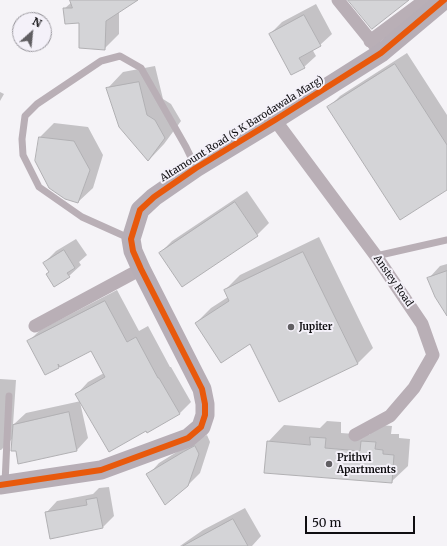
<!DOCTYPE html>
<html>
<head>
<meta charset="utf-8">
<style>
	body { margin:0 }
	#map { position:relative; width:447px; height:546px; overflow:hidden; background:#f5f3f7; font-family:Merriweather,serif }
	canvas { display:block }
	.north { position:absolute; left:12px; top:12px; width:40px; height:40px; box-sizing:border-box; background:#f4f1f9; border:1px solid #98969c; border-radius:50%; rotate:27deg; font-size:11px; font-weight:700; line-height:16px; text-align:center; color:#0f0e11 }
	.north::after { content:''; display:block; margin:auto; width:14px; height:18px; background:#605e62; clip-path:polygon(50% 0,100% 100%,50% 72%,0 100%) }
	.scale { position:absolute; left:305px; top:516px; width:110px; height:18px; box-sizing:border-box; border:2px solid #0f0e11; border-top:0; padding-left:5px; font-size:12px; line-height:14px; white-space:nowrap; color:#0f0e11; -webkit-text-stroke:3px #f4f1f9; paint-order:stroke }
</style>
</head>
<body>
<div id="map">
<canvas width="447" height="546"></canvas>
<div class="north">N</div>
<div class="scale">50 m</div>
</div>
<script>
const c = document.querySelector('canvas').getContext('2d');
c.lineJoin = 'round';
function fillPath(path, color) {
  c.fillStyle = color;
  c.fill(path, 'evenodd');
}
function strokePath(path, color, width, dash) {
  c.strokeStyle = color;
  c.lineWidth = width;
  c.lineCap = dash ? 'butt' : 'round';
  c.setLineDash(dash || []);
  c.stroke(path);
}
function write(font, color, halo, rows, align = 'center') {
  c.font = font + ' Merriweather,serif';
  c.lineWidth = 4;
  c.setLineDash([]);
  c.textBaseline = 'middle';
  c.strokeStyle = halo;
  c.fillStyle = color;
  for (const [text, x, y, turn = 0] of rows) {
    c.save();
    c.translate(x, y);
    c.rotate((+turn || 0) * Math.PI / 180);
    c.textAlign = isNaN(turn) ? turn : align;
    if (halo) c.strokeText(text, 0, 0);
    c.fillText(text, 0, 0);
    c.restore();
  }
}
fillPath(new Path2D(`
	M 71,0 L 136,0 L 119,11 L 119,34 L 104,49 L 80,22 L 64,9 L 72,2 Z
	M 316,4 L 332,34 L 320,45 L 312,49 L 316,56 L 304,67 L 270,34 L 282,22 Z
	M 407,53 L 447,115 L 447,188 L 328,108 L 340,96 Z
	M 155,66 L 163,99 L 171,104 L 181,121 L 164,144 L 149,160 L 107,89 L 123,72 Z
	M 0,92 L 4,94 L 0,101 Z
	M 54,123 L 88,127 L 103,155 L 93,188 L 78,202 L 40,137 Z
	M 247,191 L 269,223 L 257,235 L 160,253 L 172,241 Z
	M 319,237 L 373,348 L 358,363 L 279,401 L 251,342 L 196,323 L 211,308 L 228,297 L 225,290 L 240,275 Z
	M 76,239 L 87,255 L 79,262 L 81,265 L 69,276 L 47,274 L 50,271 L 44,263 L 56,251 Z
	M 447,264 L 447,314 L 429,278 L 440,266 Z
	M 117,290 L 139,331 L 148,326 L 170,367 L 171,367 L 191,402 L 180,413 L 147,432 L 146,430 L 80,402 L 88,438 L 77,450 L 13,438 L 1,450 L 0,450 L 0,379 L 16,380 L 13,425 L 26,413 L 81,401 L 77,394 L 88,382 L 104,373 L 91,349 L 60,365 L 58,367 L 28,342 L 40,330 Z
	M 327,421 L 341,422 L 341,433 L 369,435 L 378,425 L 392,426 L 391,434 L 399,434 L 399,438 L 410,439 L 408,466 L 391,482 L 268,442 L 284,425 L 320,428 Z
	M 207,435 L 210,442 L 200,473 L 188,485 L 148,475 L 159,463 L 196,440 Z
	M 109,487 L 114,516 L 103,527 L 46,513 L 57,501 L 93,494 L 99,488 Z
	M 245,508 L 261,536 L 252,546 L 180,546 L 203,530 Z`), '#0003');
const building = new Path2D(`
	M 70,0 L 138,0 L 106,21 L 105,50 L 79,48 L 79,23 L 65,24 L 63,8 L 72,8 Z
	M 348,0 L 409,0 L 372,29 Z
	M 304,15 L 321,46 L 299,58 L 305,68 L 291,75 L 269,34 Z
	M 395,64 L 447,145 L 447,190 L 400,220 L 327,107 Z
	M 139,82 L 147,115 L 155,120 L 165,138 L 148,161 L 119,127 L 106,88 Z
	M 39,137 L 74,141 L 90,170 L 78,203 L 65,199 L 49,188 L 35,161 Z
	M 235,202 L 258,236 L 182,287 L 159,253 Z
	M 64,250 L 75,268 L 67,273 L 70,277 L 54,287 L 46,274 L 49,272 L 43,263 Z
	M 303,252 L 358,364 L 279,402 L 250,344 L 221,363 L 195,323 L 229,301 L 224,290 Z
	M 447,271 L 447,316 L 435,297 L 427,278 Z
	M 105,301 L 127,342 L 136,337 L 158,378 L 159,378 L 180,414 L 147,433 L 146,431 L 109,452 L 75,394 L 105,377 L 91,351 L 60,367 L 58,364 L 59,368 L 45,375 L 27,341 Z
	M 69,412 L 77,451 L 18,464 L 16,451 L 11,451 L 13,425 Z
	M 310,437 L 326,438 L 325,448 L 360,451 L 361,441 L 376,442 L 375,449 L 383,450 L 383,454 L 394,455 L 392,483 L 264,473 L 267,441 L 310,445 Z
	M 195,446 L 199,454 L 188,486 L 165,505 L 146,474 L 183,452 Z
	M 97,498 L 103,528 L 50,539 L 45,512 L 87,505 L 86,500 Z
	M 233,519 L 248,546 L 183,546 Z`);
fillPath(building, '#d4d4d7');
strokePath(building, '#b1b0b3', 1);
strokePath(new Path2D(`
	M 131,239 L 82,217 L 39,187 L 23,155 L 22,139 L 25,116 L 37,104 L 101,61 L 120,56 L 141,68 L 186,147 L 196,168
	M 376,256 L 447,240
	M 5,483 L 9,396`), '#b9afb6', 7);
strokePath(new Path2D(`
	M 338,0 L 376,47
	M 370,41 L 425,0
	M 275,120 L 376,256 L 422,324 L 433,355 L 414,388 L 390,416 L 355,435
	M 35,326 L 141,269`), '#b9afb6', 13);
strokePath(new Path2D(`
	M 0,485 L 101,470 L 188,438 L 201,427 L 205,415 L 205,404 L 202,389 L 141,269 L 133,251 L 131,239 L 140,210 L 154,197 L 196,168 L 275,120 L 381,53 L 444,0`), '#b7aeb6', 19);
strokePath(new Path2D(`
	M 0,485 L 101,470 L 188,438 L 201,427 L 205,415 L 205,404 L 202,389 L 141,269 L 133,251 L 131,239 L 140,210 L 154,197 L 196,168 L 275,120 L 381,53 L 444,0`), '#e8590c', 6);
for (const [x, y, r, color] of [
	[291,327,4,"#605e62"],
	[329,464,4,"#605e62"]
]) {
  const dot = new Path2D();
  dot.arc(x, y, r, 0, 2 * Math.PI);
  c.fillStyle = color;
  c.fill(dot);
  strokePath(dot, '#f4f1f9', 1.5);
}
write('10px', '#0f0e11', '#f4f1f9', [
	["Altamount Road (S K Barodawala Marg)",242,129,-32],
	["Anstey Road",393,281,55]
]);
write('bold 10px', '#0f0e11', '#f4f1f9', [
	["Jupiter",299,327],
	["Prithvi",337,458],
	["Apartments",337,470]
], 'left');
</script>
</body>
</html>
